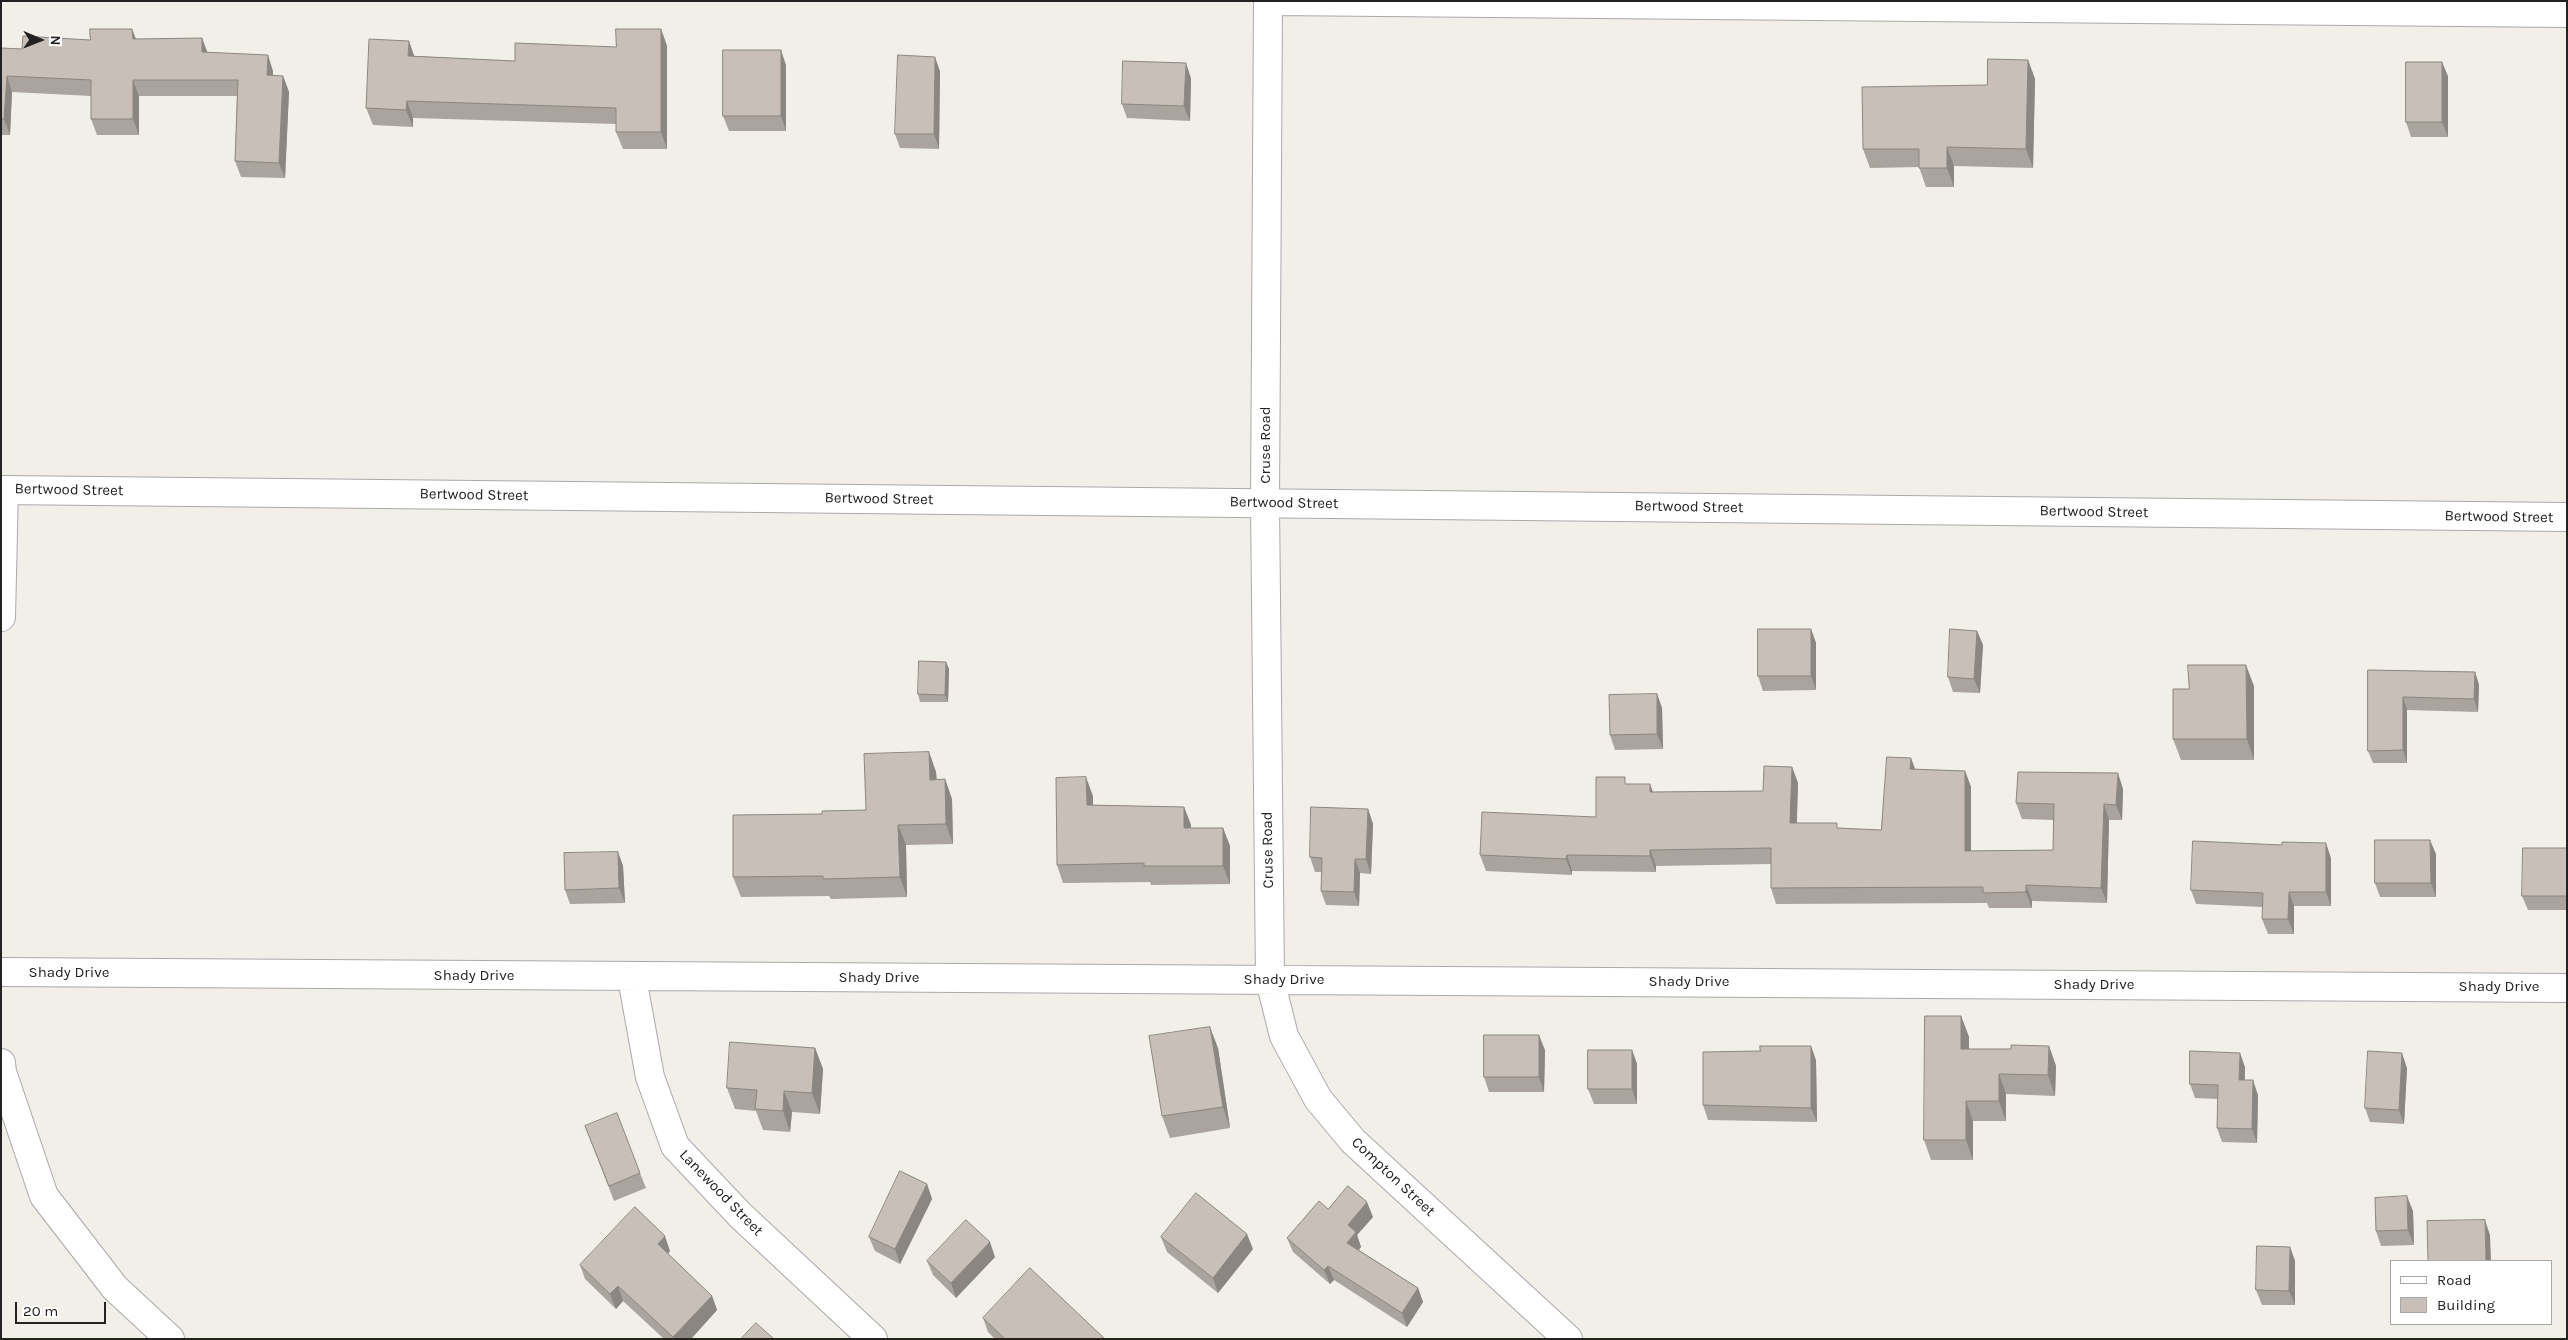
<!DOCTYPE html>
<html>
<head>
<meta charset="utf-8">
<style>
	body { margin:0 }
	#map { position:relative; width:2568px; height:1340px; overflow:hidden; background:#f2efe9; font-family:Karla,sans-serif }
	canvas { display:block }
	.frame { position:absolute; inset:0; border:2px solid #222; pointer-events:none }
	.legend { position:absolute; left:2390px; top:1260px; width:162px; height:65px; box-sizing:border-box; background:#fff; border:1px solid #a7a7a7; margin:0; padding:6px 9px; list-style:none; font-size:15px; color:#222 }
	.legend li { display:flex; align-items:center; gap:10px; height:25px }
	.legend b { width:25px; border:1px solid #a7a7a7 }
	.north { position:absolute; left:15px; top:15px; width:50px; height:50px; -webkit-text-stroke:4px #fff; paint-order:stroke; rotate:91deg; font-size:14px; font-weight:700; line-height:20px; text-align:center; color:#222 }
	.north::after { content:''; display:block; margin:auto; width:18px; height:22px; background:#222; clip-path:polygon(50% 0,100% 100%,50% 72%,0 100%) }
	.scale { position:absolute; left:15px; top:1302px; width:91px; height:22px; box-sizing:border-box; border:2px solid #222; border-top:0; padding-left:6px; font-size:15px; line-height:18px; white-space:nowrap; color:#222; -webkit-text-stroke:4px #fff; paint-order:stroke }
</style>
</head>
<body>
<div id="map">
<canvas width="2568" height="1340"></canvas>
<div class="frame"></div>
<ul class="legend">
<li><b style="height:6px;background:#fff"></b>Road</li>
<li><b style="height:14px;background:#c7bfb8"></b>Building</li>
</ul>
<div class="north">N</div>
<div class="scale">20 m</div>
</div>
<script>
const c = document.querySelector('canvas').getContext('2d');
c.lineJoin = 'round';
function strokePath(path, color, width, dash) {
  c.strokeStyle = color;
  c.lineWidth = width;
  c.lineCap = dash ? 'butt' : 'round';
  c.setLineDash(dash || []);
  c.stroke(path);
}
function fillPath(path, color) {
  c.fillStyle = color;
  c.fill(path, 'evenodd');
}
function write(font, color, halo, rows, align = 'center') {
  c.font = font + ' Karla,sans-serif';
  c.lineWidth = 4.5;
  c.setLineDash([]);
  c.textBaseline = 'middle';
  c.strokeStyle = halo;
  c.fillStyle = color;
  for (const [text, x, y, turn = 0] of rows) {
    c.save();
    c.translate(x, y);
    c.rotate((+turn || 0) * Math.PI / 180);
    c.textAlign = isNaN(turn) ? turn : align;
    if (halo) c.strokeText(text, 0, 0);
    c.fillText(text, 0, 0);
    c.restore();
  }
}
const minor = new Path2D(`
	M 1268,1 L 1265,503 L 1270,980 L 1284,1036 L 1318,1099 L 1353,1141 L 1568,1339
	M 1275,1 L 2567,13
	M 1,490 L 2567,517
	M 1,617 L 4,490
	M 1,972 L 2567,988
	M 632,978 L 650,1077 L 675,1146 L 740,1215 L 873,1339
	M 1,1063 L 2,1072 L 44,1196 L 115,1288 L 170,1339`);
strokePath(minor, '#a9a9a9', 30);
strokePath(minor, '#fff', 28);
fillPath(new Path2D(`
	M 132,29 L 136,39 L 202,38 L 207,52 L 273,71 L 273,75 L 283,76 L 289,92 L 285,178 L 241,177 L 235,161 L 237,96 L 139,96 L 139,135 L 97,135 L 91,119 L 91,96 L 12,92 L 10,135 L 1,135 L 1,48 L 22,49 L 90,40 Z
	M 661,29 L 667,46 L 667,149 L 623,149 L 616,132 L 616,124 L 413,118 L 413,127 L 373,125 L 366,108 L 414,56 L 515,61 L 616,47 Z
	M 2028,60 L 2035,79 L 2033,168 L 1954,166 L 1954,187 L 1926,187 L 1919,167 L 1870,168 L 1863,149 L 1987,85 Z
	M 786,65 L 786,131 L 729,131 L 723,116 Z
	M 940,71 L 939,149 L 900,148 L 895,134 Z
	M 2448,76 L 2448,137 L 2411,137 L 2406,122 Z
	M 1191,78 L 1190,121 L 1127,118 L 1122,104 Z
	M 1811,629 L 1816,643 L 1816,690 L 1763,691 L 1758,676 Z
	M 1977,631 L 1983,645 L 1980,693 L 1953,692 L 1948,677 Z
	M 946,662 L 949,669 L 948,702 L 920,702 L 918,694 Z
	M 2368,670 L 2475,672 L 2479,685 L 2478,712 L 2407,710 L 2407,763 L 2373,763 L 2368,751 Z
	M 2254,686 L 2254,760 L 2181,760 L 2173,739 L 2189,689 Z
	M 1657,694 L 1662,708 L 1663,749 L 1615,750 L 1610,735 Z
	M 929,752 L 936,772 L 937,779 L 945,779 L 952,799 L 953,844 L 906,845 L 907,897 L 831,899 L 829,896 L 741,897 L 733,877 L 822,814 L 866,810 Z
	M 1792,767 L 1798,783 L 1797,823 L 1839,828 L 1881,830 L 1915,769 L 1965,771 L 1971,787 L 1971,851 L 2053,850 L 2053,820 L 2022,819 L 2016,803 L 2123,789 L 2122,820 L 2109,820 L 2107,903 L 2032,901 L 2032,908 L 1989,908 L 1987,903 L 1776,904 L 1771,888 L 1771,864 L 1656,866 L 1656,872 L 1572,871 L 1572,875 L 1486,871 L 1480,855 L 1596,817 L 1628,784 L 1654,792 L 1763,791 Z
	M 1093,796 L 1093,805 L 1184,807 L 1191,825 L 1191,828 L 1223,828 L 1230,846 L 1230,884 L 1151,885 L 1150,882 L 1063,883 L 1057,865 Z
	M 1368,809 L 1373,824 L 1371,874 L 1360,873 L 1359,906 L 1326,905 L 1321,891 L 1322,872 L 1315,872 L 1310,857 Z
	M 2567,848 L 2567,910 L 2528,910 L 2522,896 Z
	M 618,852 L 623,866 L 625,903 L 570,904 L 565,890 Z
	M 2436,854 L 2436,897 L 2380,897 L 2375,883 Z
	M 2331,858 L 2331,906 L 2294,906 L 2294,934 L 2268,934 L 2262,919 L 2263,907 L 2196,904 L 2191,890 Z
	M 1961,1016 L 1969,1037 L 1969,1049 L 2011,1049 L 2049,1046 L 2056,1066 L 2055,1096 L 2006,1094 L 2006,1121 L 1973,1121 L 1973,1160 L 1931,1160 L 1924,1140 Z
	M 815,1048 L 823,1069 L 820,1114 L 792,1112 L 790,1132 L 763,1130 L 756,1111 L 735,1109 L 727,1088 Z
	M 1218,1048 L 1230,1128 L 1170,1138 L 1162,1116 Z
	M 1545,1050 L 1544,1092 L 1489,1092 L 1484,1077 Z
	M 1632,1050 L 1637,1064 L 1637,1104 L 1594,1104 L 1588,1089 Z
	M 1816,1060 L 1817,1122 L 1708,1120 L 1703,1105 Z
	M 2245,1067 L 2245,1080 L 2258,1095 L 2257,1143 L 2222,1142 L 2217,1128 L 2218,1099 L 2195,1098 L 2190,1084 Z
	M 2407,1068 L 2404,1124 L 2370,1122 L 2365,1108 Z
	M 585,1126 L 640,1173 L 646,1188 L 614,1201 Z
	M 927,1184 L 932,1199 L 900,1264 L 875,1251 L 869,1237 Z
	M 1328,1209 L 1373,1217 L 1357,1235 L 1361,1247 L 1359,1250 L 1418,1288 L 1423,1302 L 1407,1327 L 1334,1280 L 1330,1284 L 1293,1252 L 1287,1238 Z
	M 2413,1211 L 2414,1245 L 2381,1246 L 2376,1231 Z
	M 1161,1237 L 1253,1249 L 1218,1293 L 1167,1252 Z
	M 2290,1247 L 2295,1261 L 2295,1305 L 2262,1305 L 2256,1290 Z
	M 670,1251 L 668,1254 L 712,1296 L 717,1310 L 691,1339 L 664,1339 L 623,1301 L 616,1309 L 585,1279 L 580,1265 Z
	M 995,1257 L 956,1298 L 933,1275 L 927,1261 Z
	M 983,1318 L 1105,1339 L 995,1339 L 988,1332 Z`), '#aba49e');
fillPath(new Path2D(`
	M 132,29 L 138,45 L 133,39 Z
	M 661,29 L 667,46 L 667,149 L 661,132 Z
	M 202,38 L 208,54 L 202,52 Z
	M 409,41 L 415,58 L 408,56 Z
	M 781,50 L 786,65 L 786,131 L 781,116 Z
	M 268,55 L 273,71 L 273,91 L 267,75 Z
	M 935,57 L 940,71 L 939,149 L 934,134 Z
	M 2028,60 L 2035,79 L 2033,168 L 2026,149 Z
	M 2442,62 L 2448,76 L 2448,137 L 2442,122 Z
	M 1186,63 L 1191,78 L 1190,121 L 1184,106 Z
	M 7,76 L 12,92 L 10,135 L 4,119 Z
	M 283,76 L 289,92 L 285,178 L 279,163 Z
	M 133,80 L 139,96 L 139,135 L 133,119 Z
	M 407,101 L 413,118 L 413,127 L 406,110 Z
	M 1947,147 L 1954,166 L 1954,187 L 1947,168 Z
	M 1811,629 L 1816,643 L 1816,690 L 1811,676 Z
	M 1977,631 L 1983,645 L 1980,693 L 1974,679 Z
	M 946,662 L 949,669 L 948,702 L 945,695 Z
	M 2246,665 L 2254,686 L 2254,760 L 2247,739 Z
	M 2475,672 L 2479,685 L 2478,712 L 2474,699 Z
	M 1657,694 L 1662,708 L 1663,749 L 1657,734 Z
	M 2403,697 L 2407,710 L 2407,763 L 2403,750 Z
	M 929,752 L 936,772 L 937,799 L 930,780 Z
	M 1911,758 L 1917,774 L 1910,769 Z
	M 1792,767 L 1798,783 L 1796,838 L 1790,823 Z
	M 1965,771 L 1971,787 L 1971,867 L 1965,851 Z
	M 2118,773 L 2123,789 L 2122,820 L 2116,805 Z
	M 1086,777 L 1093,796 L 1093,823 L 1087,805 Z
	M 945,779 L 952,799 L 953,844 L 946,824 Z
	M 1650,784 L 1656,800 L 1650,792 Z
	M 2104,804 L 2109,820 L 2107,903 L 2101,888 Z
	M 1184,807 L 1191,825 L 1191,847 L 1184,828 Z
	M 1368,809 L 1373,824 L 1371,874 L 1366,859 Z
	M 898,825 L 906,845 L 907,897 L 900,877 Z
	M 1223,828 L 1230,846 L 1230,884 L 1223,866 Z
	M 2430,840 L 2436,854 L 2436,897 L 2431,883 Z
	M 2326,843 L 2331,858 L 2331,906 L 2326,892 Z
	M 1650,850 L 1656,866 L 1656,872 L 1650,856 Z
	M 618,852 L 623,866 L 625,903 L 619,888 Z
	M 1567,855 L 1572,871 L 1572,875 L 1566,859 Z
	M 1355,859 L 1360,873 L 1359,906 L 1354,892 Z
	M 2026,885 L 2032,901 L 2032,908 L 2026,892 Z
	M 2289,892 L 2294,906 L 2294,934 L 2288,919 Z
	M 1961,1016 L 1969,1037 L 1969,1069 L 1961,1049 Z
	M 1210,1027 L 1218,1048 L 1230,1128 L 1223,1107 Z
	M 1539,1035 L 1545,1050 L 1544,1092 L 1539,1077 Z
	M 1811,1046 L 1816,1060 L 1817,1122 L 1811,1108 Z
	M 2049,1046 L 2056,1066 L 2055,1096 L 2048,1075 Z
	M 815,1048 L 823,1069 L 820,1114 L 812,1093 Z
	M 1632,1050 L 1637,1064 L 1637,1104 L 1632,1089 Z
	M 2240,1053 L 2245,1067 L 2244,1094 L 2239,1080 Z
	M 2402,1053 L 2407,1068 L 2404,1124 L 2399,1110 Z
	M 1999,1074 L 2006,1094 L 2006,1121 L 1999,1101 Z
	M 2253,1080 L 2258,1095 L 2257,1143 L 2252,1129 Z
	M 784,1091 L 792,1112 L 790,1132 L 783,1111 Z
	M 1966,1101 L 1973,1121 L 1973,1160 L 1966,1140 Z
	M 927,1184 L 932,1199 L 900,1264 L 895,1249 Z
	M 2407,1196 L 2413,1211 L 2414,1245 L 2408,1230 Z
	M 1367,1202 L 1373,1217 L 1357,1235 L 1361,1247 L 1353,1257 L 1347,1243 L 1348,1225 Z
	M 2485,1220 L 2490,1235 L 2491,1261 L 2486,1261 Z
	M 1247,1234 L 1253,1249 L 1218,1293 L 1213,1278 Z
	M 665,1236 L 670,1251 L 663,1259 L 658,1244 Z
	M 990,1242 L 995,1257 L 956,1298 L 951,1283 Z
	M 2290,1247 L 2295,1261 L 2295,1305 L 2289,1291 Z
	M 1328,1266 L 1334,1280 L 1330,1284 L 1324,1270 Z
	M 618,1286 L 623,1301 L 616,1309 L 610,1294 Z
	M 1418,1288 L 1423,1302 L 1407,1327 L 1402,1313 Z
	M 712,1296 L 717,1310 L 691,1339 L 674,1339 L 673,1337 Z`), '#8b8681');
const building = new Path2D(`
	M 90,29 L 132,29 L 133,39 L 202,38 L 202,52 L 268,55 L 267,75 L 283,76 L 279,163 L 235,161 L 238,80 L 133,80 L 133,119 L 91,119 L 91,80 L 7,76 L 4,119 L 1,119 L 1,48 L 22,49 L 23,36 L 90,40 Z
	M 616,29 L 661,29 L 661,132 L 616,132 L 616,108 L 407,101 L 406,110 L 366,108 L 369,39 L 409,41 L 408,56 L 515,61 L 515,43 L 616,47 Z
	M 723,50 L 781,50 L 781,116 L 723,116 Z
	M 898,55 L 935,57 L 934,134 L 895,134 Z
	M 1988,59 L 2028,60 L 2026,149 L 1947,147 L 1947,168 L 1919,168 L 1919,149 L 1863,149 L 1862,87 L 1987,85 Z
	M 1123,61 L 1186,63 L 1184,106 L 1122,104 Z
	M 2406,62 L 2442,62 L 2442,122 L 2406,122 Z
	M 1758,629 L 1811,629 L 1811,676 L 1758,676 Z
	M 1950,629 L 1977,631 L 1974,679 L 1948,677 Z
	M 919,661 L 946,662 L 945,695 L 918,694 Z
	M 2188,665 L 2246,665 L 2247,739 L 2173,739 L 2173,689 L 2189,689 Z
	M 2368,670 L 2475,672 L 2474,699 L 2403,697 L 2403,750 L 2368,751 Z
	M 1657,694 L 1657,734 L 1610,735 L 1609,695 Z
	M 929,752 L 930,780 L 945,779 L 946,824 L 898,825 L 900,877 L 823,879 L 823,876 L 733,877 L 733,815 L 822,814 L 822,811 L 866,810 L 864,754 Z
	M 1887,757 L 1911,758 L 1910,769 L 1965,771 L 1965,851 L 2053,850 L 2054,804 L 2016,803 L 2018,772 L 2118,773 L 2116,805 L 2104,804 L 2101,888 L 2026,885 L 2026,892 L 1983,893 L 1983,887 L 1771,888 L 1771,848 L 1650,850 L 1650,856 L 1567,855 L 1566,859 L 1480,855 L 1482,812 L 1596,817 L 1596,777 L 1625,777 L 1625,784 L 1650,784 L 1650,792 L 1763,791 L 1764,766 L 1792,767 L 1790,823 L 1837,823 L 1837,828 L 1881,830 Z
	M 1086,777 L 1087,805 L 1184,807 L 1184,828 L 1223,828 L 1223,866 L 1144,866 L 1144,863 L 1057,865 L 1056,778 Z
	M 1311,807 L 1368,809 L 1366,859 L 1355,859 L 1354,892 L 1321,891 L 1322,858 L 1310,857 Z
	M 2375,840 L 2430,840 L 2431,883 L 2375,883 Z
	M 2193,841 L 2282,845 L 2282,842 L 2326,843 L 2326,892 L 2289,892 L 2288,919 L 2262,919 L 2263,893 L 2191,890 Z
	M 2523,848 L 2567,848 L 2567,896 L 2522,896 Z
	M 618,852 L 619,888 L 565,890 L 564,853 Z
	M 1925,1016 L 1961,1016 L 1961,1049 L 2011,1049 L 2011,1045 L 2049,1046 L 2048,1075 L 1999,1074 L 1999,1101 L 1966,1101 L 1966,1140 L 1924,1140 Z
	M 1210,1027 L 1223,1107 L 1162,1116 L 1149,1036 Z
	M 1484,1035 L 1539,1035 L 1539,1077 L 1484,1077 Z
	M 730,1042 L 815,1048 L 812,1093 L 784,1091 L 783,1111 L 755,1109 L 757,1090 L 727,1088 Z
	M 1760,1046 L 1811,1046 L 1811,1108 L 1703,1105 L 1703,1052 L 1760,1051 Z
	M 1588,1050 L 1632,1050 L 1632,1089 L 1588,1089 Z
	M 2190,1051 L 2240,1053 L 2239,1080 L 2253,1080 L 2252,1129 L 2217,1128 L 2218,1085 L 2190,1084 Z
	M 2368,1051 L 2402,1053 L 2399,1110 L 2365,1108 Z
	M 617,1113 L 640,1173 L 609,1186 L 585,1126 Z
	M 900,1171 L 927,1184 L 895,1249 L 869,1237 Z
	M 1348,1186 L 1367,1202 L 1348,1225 L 1356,1232 L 1347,1243 L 1418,1288 L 1402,1313 L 1328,1266 L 1324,1270 L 1287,1238 L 1319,1201 L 1328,1209 Z
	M 1196,1193 L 1247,1234 L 1213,1278 L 1161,1237 Z
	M 2407,1196 L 2408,1230 L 2376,1231 L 2375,1198 Z
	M 635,1207 L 665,1236 L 658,1244 L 712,1296 L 673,1337 L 618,1286 L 610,1294 L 580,1265 Z
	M 966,1220 L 990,1242 L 951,1283 L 927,1261 Z
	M 2485,1220 L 2486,1261 L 2428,1261 L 2427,1221 Z
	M 2257,1246 L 2290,1247 L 2289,1291 L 2256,1290 Z
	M 1030,1268 L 1105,1339 L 1005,1339 L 983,1318 Z
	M 756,1323 L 774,1339 L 741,1339 Z`);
fillPath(building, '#c7bfb8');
strokePath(building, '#8b8681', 1);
write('15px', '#222', '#fff', [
	["Cruse Road",1266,445,-90],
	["Bertwood Street",69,490,1],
	["Bertwood Street",474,495,1],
	["Bertwood Street",879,499,1],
	["Bertwood Street",1284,503,1],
	["Bertwood Street",1689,507,1],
	["Bertwood Street",2094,512,1],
	["Bertwood Street",2499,517,1],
	["Cruse Road",1268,850,-91],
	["Shady Drive",69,973],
	["Shady Drive",474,976],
	["Shady Drive",879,978],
	["Shady Drive",1284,980],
	["Shady Drive",1689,982],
	["Shady Drive",2094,985],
	["Shady Drive",2499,987],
	["Compton Street",1393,1177,43],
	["Lanewood Street",721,1193,46]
]);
</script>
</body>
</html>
